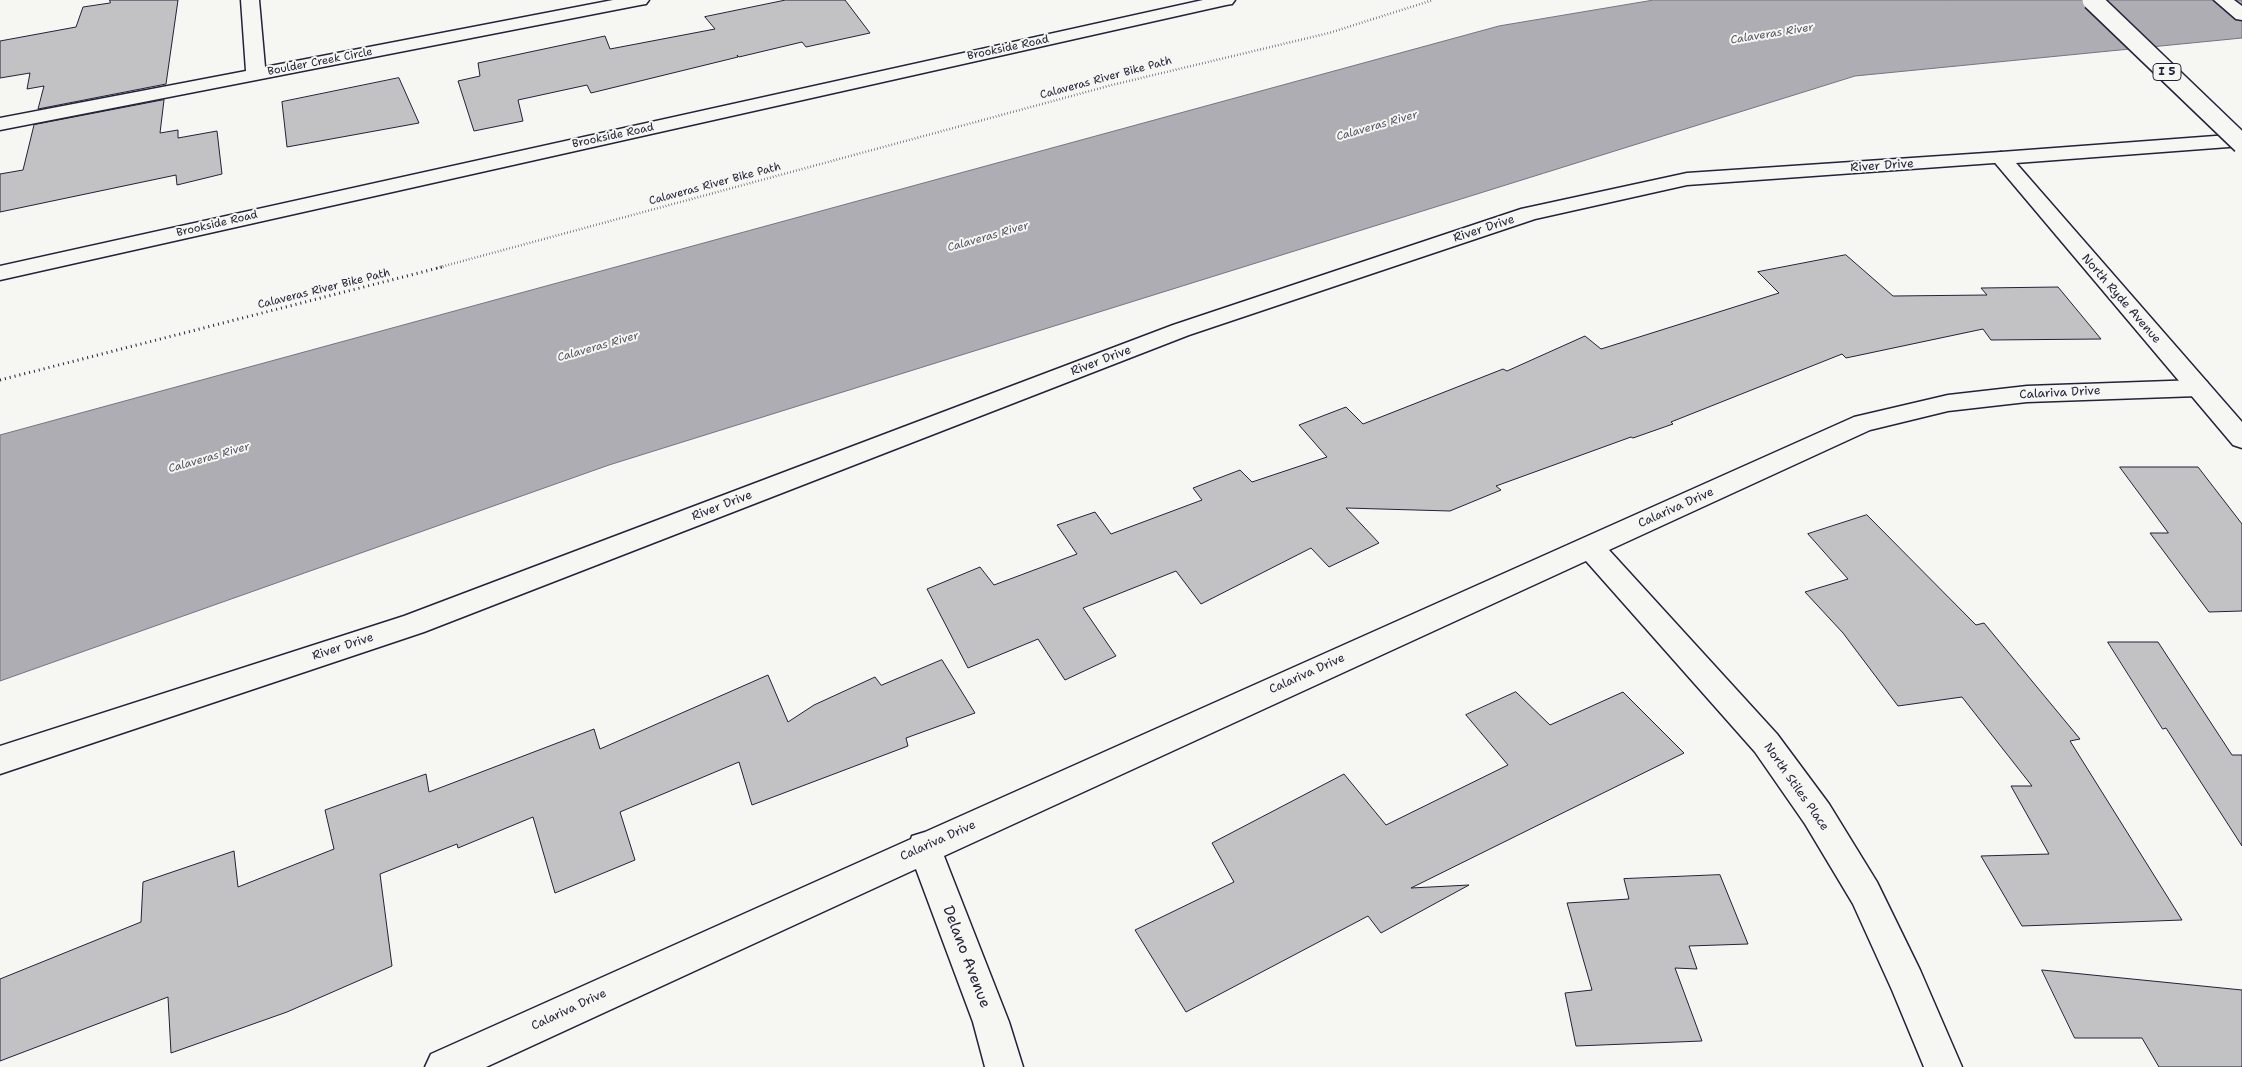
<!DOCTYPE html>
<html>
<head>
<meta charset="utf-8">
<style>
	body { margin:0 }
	canvas { display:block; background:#f6f6f2 }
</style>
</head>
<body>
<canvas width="2242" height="1067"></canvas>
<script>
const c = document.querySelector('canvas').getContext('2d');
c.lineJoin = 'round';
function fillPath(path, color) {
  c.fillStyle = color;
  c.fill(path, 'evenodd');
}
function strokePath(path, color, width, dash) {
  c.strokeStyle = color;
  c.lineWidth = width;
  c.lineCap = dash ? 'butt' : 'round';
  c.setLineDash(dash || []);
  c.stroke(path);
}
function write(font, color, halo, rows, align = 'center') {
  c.font = font + ' "Shantell Sans",sans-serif';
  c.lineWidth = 4;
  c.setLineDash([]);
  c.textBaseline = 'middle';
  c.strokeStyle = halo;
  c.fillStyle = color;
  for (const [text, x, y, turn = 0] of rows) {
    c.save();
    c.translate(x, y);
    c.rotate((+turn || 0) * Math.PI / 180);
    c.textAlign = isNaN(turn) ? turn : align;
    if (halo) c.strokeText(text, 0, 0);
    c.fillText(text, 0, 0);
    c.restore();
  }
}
const water = new Path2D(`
	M 1654,0 L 2242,0 L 2242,38 L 1855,76 L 609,465 L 0,681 L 0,435 L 1499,26 Z`);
fillPath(water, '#adadb3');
strokePath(water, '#757583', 1);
const building = new Path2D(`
	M 110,0 L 178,0 L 166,84 L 38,109 L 44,86 L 27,89 L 30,73 L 0,78 L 0,41 L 76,27 L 83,7 L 110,3 Z
	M 786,0 L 845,0 L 870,33 L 806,47 L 802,42 L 739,57 L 737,55 L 738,57 L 591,93 L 587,85 L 518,100 L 523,121 L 474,131 L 458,81 L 480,76 L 478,63 L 605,36 L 610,49 L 715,29 L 705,17 Z
	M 399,78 L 419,123 L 287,147 L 282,102 Z
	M 164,100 L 160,133 L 178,130 L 178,138 L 217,131 L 222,174 L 177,185 L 176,175 L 0,212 L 0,174 L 23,170 L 34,125 Z
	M 1846,255 L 1893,296 L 1987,295 L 1981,288 L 2058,287 L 2101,339 L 1991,340 L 1983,329 L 1846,358 L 1842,354 L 1671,422 L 1673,424 L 1633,438 L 1631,437 L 1496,486 L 1501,490 L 1450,511 L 1346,508 L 1379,543 L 1329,567 L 1311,548 L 1201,604 L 1176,571 L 1083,608 L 1116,656 L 1065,680 L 1038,639 L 968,668 L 927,589 L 980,567 L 994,585 L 1077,554 L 1057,525 L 1095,512 L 1111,534 L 1202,500 L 1193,488 L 1240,470 L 1252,482 L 1327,457 L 1299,425 L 1346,407 L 1363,424 L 1503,369 L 1507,371 L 1585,336 L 1601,349 L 1779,293 L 1758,272 Z
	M 2120,467 L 2198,467 L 2242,524 L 2242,611 L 2209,612 L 2150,533 L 2168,533 Z
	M 1867,515 L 1976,625 L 1984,623 L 2080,739 L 2070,741 L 2182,920 L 2022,926 L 1981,856 L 2049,854 L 2011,786 L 2032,786 L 1962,697 L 1898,706 L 1843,633 L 1805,592 L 1848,579 L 1808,534 Z
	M 2108,642 L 2158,642 L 2232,755 L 2242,755 L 2242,846 L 2166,728 L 2163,729 Z
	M 942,660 L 975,713 L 906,738 L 908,746 L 752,805 L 739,762 L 620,812 L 635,860 L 555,893 L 533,817 L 458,848 L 457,844 L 380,874 L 392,966 L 287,1012 L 171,1053 L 168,997 L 0,1061 L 0,979 L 141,922 L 143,882 L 234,851 L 238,887 L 334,849 L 325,810 L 426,774 L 429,792 L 594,729 L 600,749 L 768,675 L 788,722 L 814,705 L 875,677 L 881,685 Z
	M 1516,692 L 1550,725 L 1623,692 L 1684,753 L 1411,888 L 1469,885 L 1381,933 L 1368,916 L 1186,1012 L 1135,930 L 1234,882 L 1212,843 L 1344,774 L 1386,825 L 1508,765 L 1466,715 Z
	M 1720,875 L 1748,944 L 1689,946 L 1697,969 L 1675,968 L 1702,1041 L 1576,1046 L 1565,993 L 1592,990 L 1567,903 L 1629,899 L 1624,879 Z
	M 2042,970 L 2242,990 L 2242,1067 L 2159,1067 L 2142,1038 L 2075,1038 Z`);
fillPath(building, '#c2c2c4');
strokePath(building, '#22223b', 1);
const lane = new Path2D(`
	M 2001,152 L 2008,154 L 2011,158 L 2008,162 L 1687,185 L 1535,219 L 1189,335 L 424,632 L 0,774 L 0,746 L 404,616 L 1173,325 L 1521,209 L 1687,173 Z`);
const street = new Path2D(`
	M 241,0 L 259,0 L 265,67 L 613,0 L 649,0 L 646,4 L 640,5 L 0,130 L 0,118 L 246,71 Z
	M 2198,380 L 2207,382 L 2210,388 L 2207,394 L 2198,396 L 2027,402 L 1948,411 L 1870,430 L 1609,550 L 1777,734 L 1829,804 L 1877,882 L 1920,970 L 1962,1067 L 1924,1067 L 1892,990 L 1853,904 L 1805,824 L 1755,752 L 1586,561 L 944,856 L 1009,1022 L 1023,1067 L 985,1067 L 973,1022 L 916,869 L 486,1067 L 425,1067 L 431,1054 L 911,839 L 912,836 L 925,832 L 1854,417 L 1948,395 L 2027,386 Z`);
const secondary = new Path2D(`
	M 1203,0 L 1235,0 L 1232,4 L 1226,5 L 0,280 L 0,266 Z
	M 2242,134 L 2242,146 L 2016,163 L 2242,422 L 2242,448 L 2233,445 L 1991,158 L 1994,154 L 2001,152 Z`);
const highway = new Path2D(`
	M 2214,0 L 2234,0 L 2242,6 L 2242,20 L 2236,19 Z`);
strokePath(lane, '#22223b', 3);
strokePath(street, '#22223b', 3);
strokePath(secondary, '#22223b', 3);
strokePath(highway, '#22223b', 3);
strokePath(new Path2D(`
	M 437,268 L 1112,85 L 1329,33 L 1433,0`), '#22223b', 2.5, [0.5, 2.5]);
strokePath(new Path2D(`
	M 0,380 L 442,267`), '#22223b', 3, [1, 4]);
fillPath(lane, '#f6f6f2');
fillPath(street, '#f6f6f2');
fillPath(secondary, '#f6f6f2');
fillPath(highway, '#f6f6f2');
const highwayBridge = new Path2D(`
	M 2092,0 L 2242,144`);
strokePath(highwayBridge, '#22223b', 22, []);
strokePath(highwayBridge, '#f6f6f2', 19);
write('italic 11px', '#535365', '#f6f6f2', [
	["Calaveras River",1772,34,-9],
	["Calaveras River",1377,126,-16],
	["Calaveras River",988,237,-16],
	["Calaveras River",598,347,-16],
	["Calaveras River",209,458,-16]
]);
write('11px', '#22223b', '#f6f6f2', [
	["Brookside Road",1008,48,-12],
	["Boulder Creek Circle",320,62,-11],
	["Calaveras River Bike Path",1106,78,-15],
	["Brookside Road",613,136,-12],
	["Calaveras River Bike Path",715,184,-15],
	["Brookside Road",217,224,-13],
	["Calaveras River Bike Path",324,289,-14]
]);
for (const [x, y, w] of [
	[2167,72,28]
]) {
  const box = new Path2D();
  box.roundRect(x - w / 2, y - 8.5, w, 17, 4);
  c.fillStyle = '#f6f6f2';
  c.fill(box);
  strokePath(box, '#22223b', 1);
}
write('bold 11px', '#22223b', null, [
	["I 5",2167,72]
]);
write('12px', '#22223b', '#f6f6f2', [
	["River Drive",1882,166,-4],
	["River Drive",1484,229,-18],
	["North Ryde Avenue",2121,299,49],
	["River Drive",1101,361,-21],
	["Calariva Drive",2060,393,-3],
	["River Drive",722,506,-21],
	["Calariva Drive",1676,508,-24],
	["River Drive",343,647,-18],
	["Calariva Drive",1307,674,-24],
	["North Stiles Place",1796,787,55],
	["Calariva Drive",938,841,-24],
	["Calariva Drive",569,1010,-25]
]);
write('15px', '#22223b', '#f6f6f2', [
	["Delano Avenue",966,957,69]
]);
</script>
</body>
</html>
